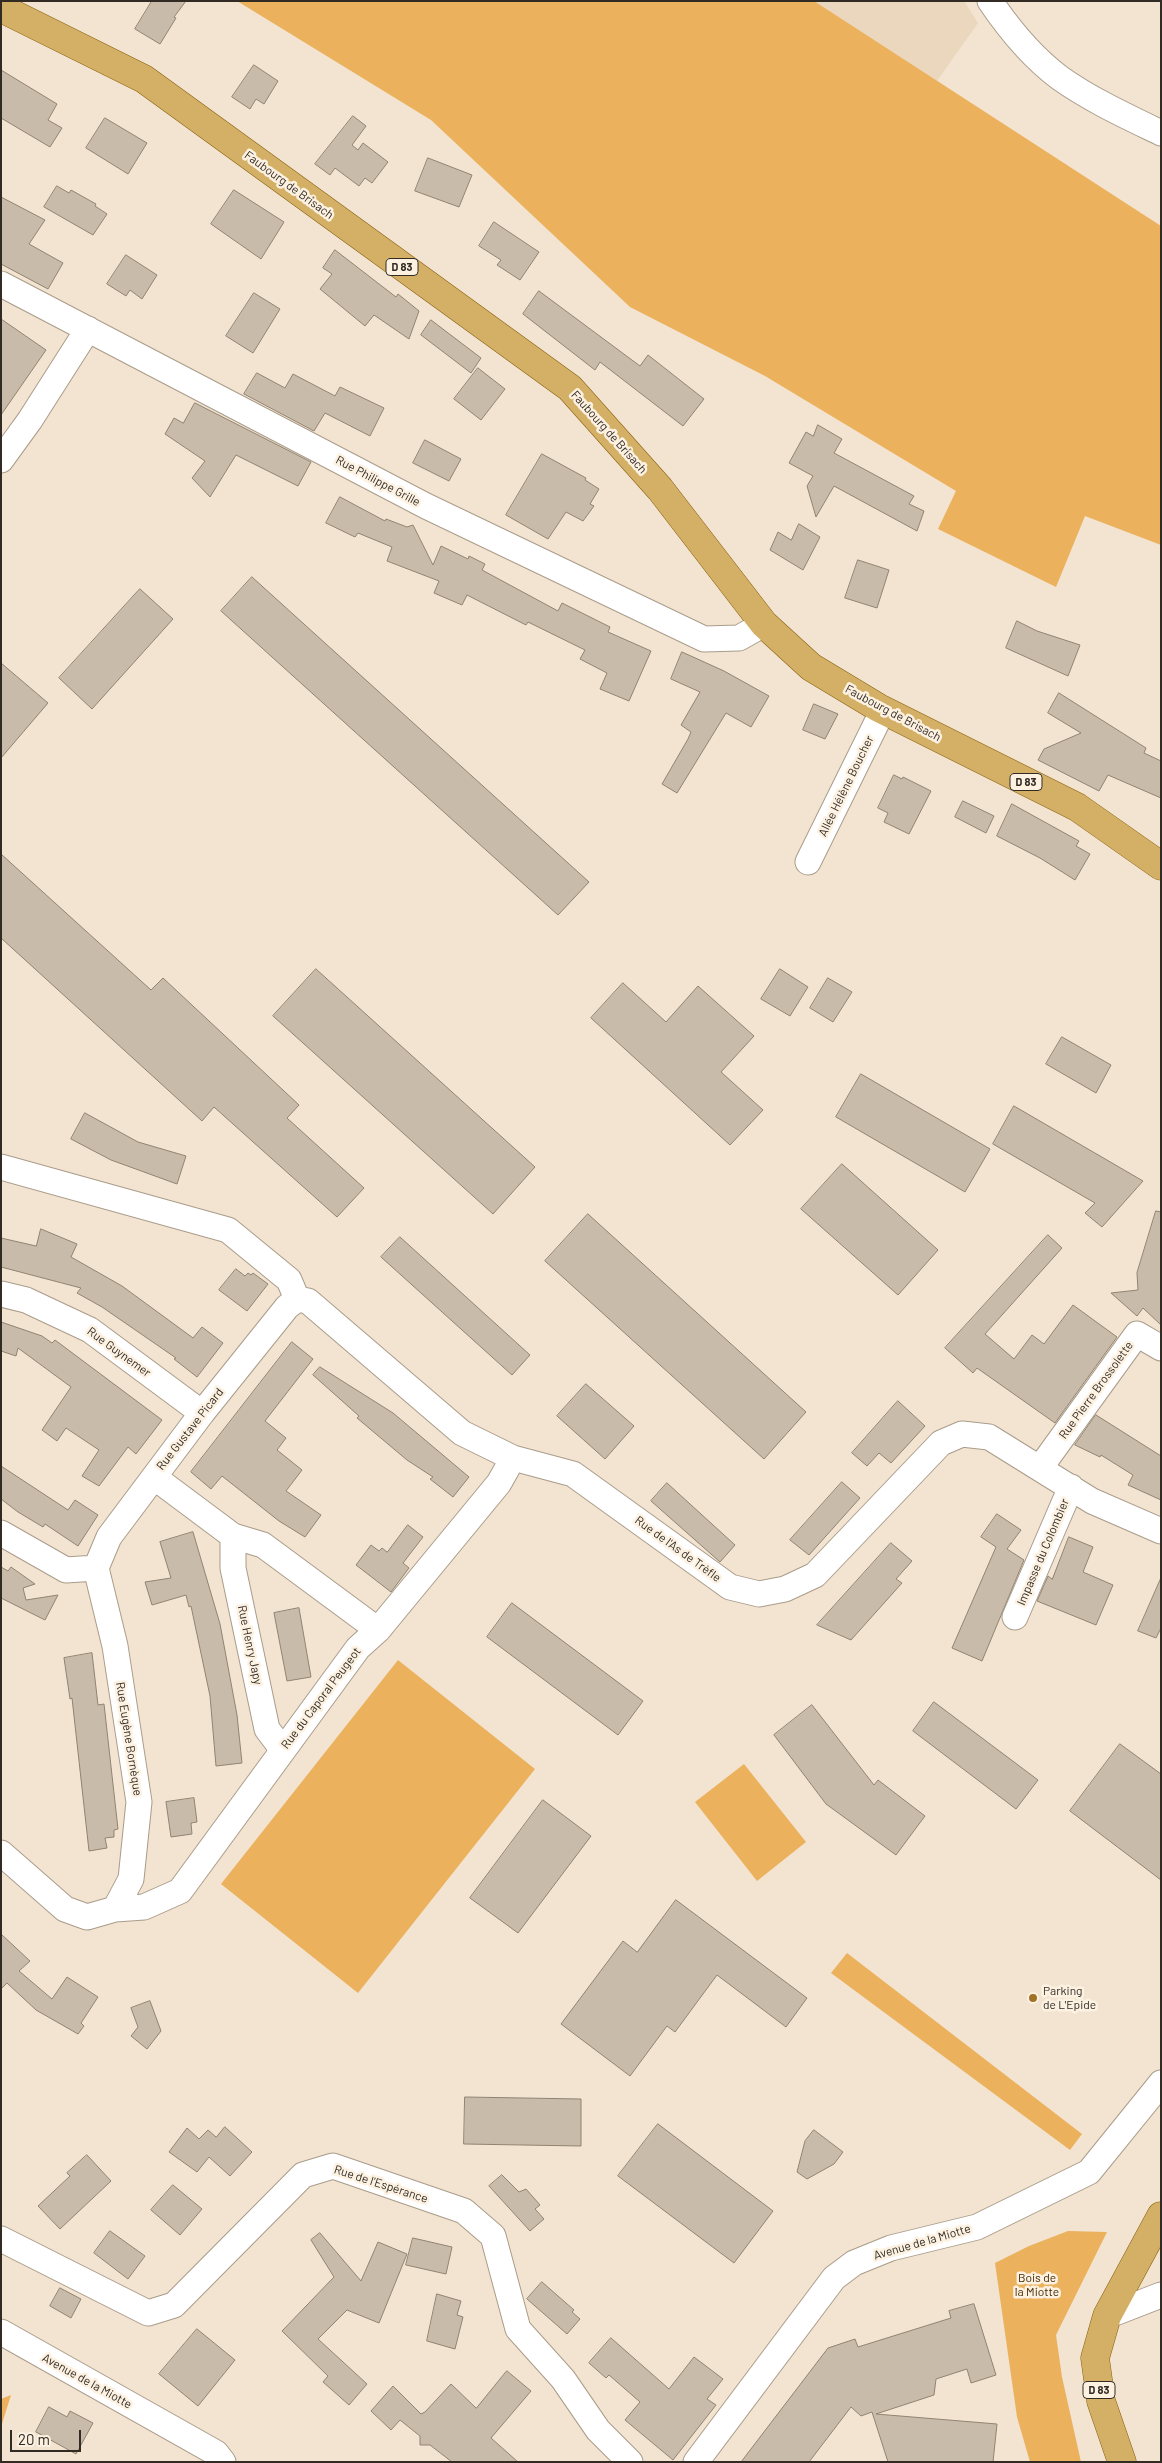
<!DOCTYPE html>
<html>
<head>
<meta charset="utf-8">
<style>
	body { margin:0 }
	#map { position:relative; width:1162px; height:2463px; overflow:hidden; background:#f2e4d1; font-family:Barlow,sans-serif }
	canvas { display:block }
	.frame { position:absolute; inset:0; border:2px solid #312b24; pointer-events:none }
	.scale { position:absolute; left:10px; top:2430px; width:71px; height:22px; box-sizing:border-box; border:2px solid #312b24; border-top:0; padding-left:6px; font-size:15px; line-height:18px; white-space:nowrap; color:#312b24; -webkit-text-stroke:4px #fdf2e2; paint-order:stroke }
</style>
</head>
<body>
<div id="map">
<canvas width="1162" height="2463"></canvas>
<div class="frame"></div>
<div class="scale">20 m</div>
</div>
<script>
const c = document.querySelector('canvas').getContext('2d');
c.lineJoin = 'round';
function fillPath(path, color) {
  c.fillStyle = color;
  c.fill(path, 'evenodd');
}
function strokePath(path, color, width, dash) {
  c.strokeStyle = color;
  c.lineWidth = width;
  c.lineCap = dash ? 'butt' : 'round';
  c.setLineDash(dash || []);
  c.stroke(path);
}
function write(font, color, halo, rows, align = 'center') {
  c.font = font + ' Barlow,sans-serif';
  c.lineWidth = 5;
  c.setLineDash([]);
  c.textBaseline = 'middle';
  c.strokeStyle = halo;
  c.fillStyle = color;
  for (const [text, x, y, turn = 0] of rows) {
    c.save();
    c.translate(x, y);
    c.rotate((+turn || 0) * Math.PI / 180);
    c.textAlign = isNaN(turn) ? turn : align;
    if (halo) c.strokeText(text, 0, 0);
    c.fillText(text, 0, 0);
    c.restore();
  }
}
fillPath(new Path2D(`
	M 814,1 L 964,1 L 978,23 L 937,81 Z`), '#ead7be');
fillPath(new Path2D(`
	M 237,1 L 814,1 L 1161,226 L 1161,545 L 1085,516 L 1056,587 L 938,529 L 956,491 L 765,376 L 630,307 L 431,120 Z
	M 398,1660 L 535,1769 L 358,1993 L 221,1884 Z
	M 744,1764 L 806,1842 L 757,1881 L 695,1802 Z
	M 847,1953 L 1082,2134 L 1070,2150 L 831,1973 Z
	M 1068,2231 L 1107,2232 L 1056,2335 L 1062,2377 L 1081,2462 L 1030,2462 L 1017,2417 L 995,2263 L 1029,2246 Z
	M 11,2395 L 1,2427 L 1,2399 Z`), '#ebb15d');
const building = new Path2D(`
	M 152,1 L 186,1 L 174,17 L 176,18 L 160,44 L 135,29 Z
	M 254,65 L 278,81 L 264,104 L 256,99 L 250,109 L 232,97 Z
	M 1,70 L 57,104 L 48,120 L 62,128 L 50,147 L 1,118 Z
	M 353,116 L 366,126 L 352,145 L 358,150 L 363,143 L 388,162 L 372,183 L 365,178 L 359,186 L 335,168 L 330,175 L 315,164 Z
	M 105,118 L 147,143 L 128,174 L 86,148 Z
	M 428,158 L 472,175 L 459,207 L 415,191 Z
	M 57,186 L 69,193 L 71,190 L 96,204 L 95,206 L 107,214 L 93,235 L 44,207 Z
	M 234,190 L 284,222 L 261,259 L 211,224 Z
	M 1,197 L 45,220 L 29,244 L 63,263 L 48,289 L 1,264 Z
	M 494,222 L 539,252 L 520,280 L 497,265 L 501,260 L 479,246 Z
	M 335,250 L 396,297 L 398,294 L 419,311 L 409,339 L 374,315 L 365,326 L 320,289 L 332,274 L 323,268 Z
	M 126,255 L 157,275 L 142,299 L 130,290 L 126,296 L 107,284 Z
	M 539,291 L 640,366 L 648,355 L 704,399 L 683,426 L 600,362 L 595,370 L 523,314 Z
	M 254,293 L 280,309 L 253,353 L 226,336 Z
	M 1,319 L 46,350 L 1,415 Z
	M 431,320 L 481,358 L 471,373 L 421,335 Z
	M 478,368 L 505,389 L 481,420 L 454,399 Z
	M 257,373 L 285,388 L 293,374 L 335,396 L 340,387 L 384,408 L 370,436 L 325,413 L 314,431 L 244,394 Z
	M 195,403 L 311,462 L 298,486 L 236,455 L 210,497 L 192,478 L 205,461 L 165,434 L 174,418 L 183,423 Z
	M 818,425 L 842,439 L 834,453 L 914,496 L 909,504 L 924,511 L 917,531 L 834,486 L 816,517 L 807,486 L 813,476 L 789,463 L 806,432 L 813,436 Z
	M 425,440 L 461,459 L 449,481 L 413,463 Z
	M 542,454 L 586,478 L 585,480 L 599,489 L 590,504 L 594,506 L 583,521 L 566,512 L 548,539 L 506,515 Z
	M 340,497 L 385,521 L 386,519 L 407,527 L 413,525 L 433,565 L 441,546 L 468,559 L 469,556 L 485,564 L 482,570 L 558,611 L 562,603 L 610,627 L 608,632 L 651,651 L 629,701 L 600,689 L 607,673 L 580,659 L 585,650 L 528,622 L 526,625 L 467,595 L 462,605 L 434,593 L 439,581 L 387,561 L 392,547 L 358,533 L 355,537 L 326,523 Z
	M 799,524 L 820,537 L 803,570 L 770,550 L 778,532 L 791,540 Z
	M 858,560 L 889,570 L 877,608 L 845,598 Z
	M 252,577 L 589,882 L 558,915 L 221,611 Z
	M 140,589 L 173,619 L 92,709 L 59,678 Z
	M 1017,621 L 1037,631 L 1080,645 L 1068,676 L 1006,648 Z
	M 682,652 L 724,671 L 769,696 L 751,727 L 726,713 L 677,793 L 662,784 L 688,739 L 691,732 L 681,725 L 700,692 L 671,679 Z
	M 1,663 L 48,703 L 1,758 Z
	M 1059,693 L 1146,748 L 1144,753 L 1161,761 L 1161,798 L 1108,775 L 1099,791 L 1038,760 L 1044,749 L 1081,733 L 1048,713 Z
	M 814,704 L 838,714 L 825,739 L 803,730 Z
	M 894,775 L 902,779 L 903,777 L 931,791 L 909,834 L 884,822 L 888,813 L 878,808 Z
	M 963,801 L 994,816 L 986,833 L 955,817 Z
	M 1012,804 L 1079,841 L 1076,846 L 1090,854 L 1075,880 L 1040,858 L 997,836 Z
	M 1,854 L 151,990 L 163,978 L 299,1105 L 287,1118 L 364,1188 L 337,1217 L 214,1107 L 202,1121 L 1,938 Z
	M 316,969 L 535,1167 L 493,1214 L 273,1016 Z
	M 780,969 L 808,987 L 790,1016 L 761,999 Z
	M 828,978 L 852,992 L 833,1022 L 810,1008 Z
	M 623,983 L 666,1022 L 698,986 L 754,1036 L 721,1072 L 763,1110 L 730,1145 L 591,1018 Z
	M 1062,1037 L 1111,1065 L 1096,1093 L 1046,1064 Z
	M 861,1074 L 990,1149 L 965,1192 L 836,1117 Z
	M 1014,1106 L 1143,1181 L 1102,1227 L 1085,1213 L 1095,1203 L 993,1144 Z
	M 85,1113 L 138,1142 L 186,1156 L 177,1184 L 111,1160 L 71,1139 Z
	M 842,1164 L 938,1250 L 898,1295 L 801,1209 Z
	M 1156,1211 L 1161,1212 L 1161,1325 L 1143,1308 L 1137,1316 L 1111,1293 L 1138,1290 L 1137,1273 Z
	M 588,1214 L 806,1412 L 764,1459 L 545,1261 Z
	M 41,1229 L 77,1244 L 71,1257 L 122,1286 L 193,1338 L 202,1327 L 223,1343 L 197,1377 L 174,1359 L 176,1358 L 102,1307 L 77,1293 L 81,1288 L 1,1267 L 1,1238 L 36,1246 Z
	M 1048,1235 L 1062,1248 L 985,1334 L 1014,1359 L 1032,1335 L 1044,1344 L 1073,1305 L 1117,1337 L 1055,1423 L 977,1368 L 973,1373 L 945,1348 Z
	M 400,1237 L 530,1355 L 512,1375 L 381,1257 Z
	M 236,1269 L 245,1276 L 248,1273 L 251,1275 L 253,1273 L 268,1284 L 247,1311 L 219,1290 Z
	M 1,1322 L 42,1336 L 52,1343 L 55,1340 L 162,1420 L 136,1454 L 128,1447 L 99,1486 L 82,1476 L 99,1450 L 66,1428 L 57,1441 L 42,1430 L 71,1387 L 18,1348 L 16,1356 L 1,1351 Z
	M 292,1342 L 313,1359 L 265,1421 L 286,1438 L 277,1450 L 302,1470 L 286,1491 L 321,1515 L 305,1537 L 279,1521 L 222,1476 L 211,1489 L 191,1472 Z
	M 320,1367 L 393,1413 L 469,1477 L 453,1497 L 430,1479 L 433,1477 L 407,1460 L 357,1418 L 359,1416 L 313,1375 Z
	M 586,1384 L 634,1426 L 605,1459 L 557,1416 Z
	M 898,1401 L 925,1426 L 891,1463 L 879,1453 L 867,1466 L 852,1453 Z
	M 1096,1415 L 1161,1456 L 1161,1500 L 1128,1485 L 1133,1475 L 1101,1455 L 1100,1457 L 1075,1445 Z
	M 1,1466 L 68,1510 L 75,1500 L 98,1515 L 78,1546 L 45,1524 L 43,1527 L 18,1512 L 1,1499 Z
	M 842,1482 L 860,1498 L 809,1555 L 790,1540 Z
	M 667,1483 L 735,1545 L 720,1562 L 651,1501 Z
	M 997,1514 L 1021,1530 L 1007,1549 L 1024,1560 L 982,1661 L 952,1648 L 996,1547 L 981,1537 Z
	M 408,1525 L 423,1537 L 403,1563 L 409,1568 L 391,1592 L 356,1565 L 371,1545 L 379,1551 L 382,1548 L 387,1552 Z
	M 193,1532 L 220,1624 L 237,1715 L 242,1763 L 216,1766 L 210,1696 L 191,1606 L 189,1607 L 186,1595 L 152,1605 L 145,1582 L 171,1578 L 160,1542 Z
	M 1069,1537 L 1093,1547 L 1083,1572 L 1113,1585 L 1096,1625 L 1037,1601 L 1048,1576 L 1052,1579 Z
	M 891,1543 L 912,1561 L 896,1579 L 902,1583 L 851,1640 L 817,1625 Z
	M 1,1567 L 8,1571 L 11,1567 L 35,1584 L 23,1588 L 26,1600 L 58,1595 L 45,1620 L 1,1598 Z
	M 1161,1578 L 1161,1628 L 1156,1638 L 1138,1631 Z
	M 512,1603 L 643,1701 L 618,1735 L 487,1637 Z
	M 299,1608 L 311,1677 L 287,1681 L 274,1613 Z
	M 92,1653 L 98,1705 L 104,1704 L 118,1829 L 114,1830 L 114,1837 L 105,1838 L 107,1848 L 89,1851 L 72,1698 L 70,1699 L 64,1658 Z
	M 934,1702 L 1038,1780 L 1016,1809 L 913,1731 Z
	M 812,1705 L 874,1785 L 878,1780 L 925,1816 L 896,1855 L 826,1804 L 774,1735 Z
	M 1120,1744 L 1161,1774 L 1161,1880 L 1070,1811 Z
	M 194,1798 L 197,1822 L 191,1823 L 192,1834 L 171,1837 L 166,1802 Z
	M 543,1800 L 591,1836 L 518,1933 L 470,1898 Z
	M 676,1900 L 807,1998 L 786,2027 L 717,1975 L 675,2032 L 667,2026 L 630,2076 L 561,2024 L 623,1941 L 637,1952 Z
	M 1,1934 L 30,1961 L 19,1971 L 52,1999 L 67,1977 L 98,1997 L 81,2023 L 84,2026 L 78,2034 L 36,2010 L 7,1983 L 1,1989 Z
	M 150,2001 L 161,2031 L 147,2049 L 131,2036 L 138,2027 L 131,2008 Z
	M 465,2097 L 581,2099 L 581,2146 L 464,2144 Z
	M 658,2124 L 773,2211 L 734,2263 L 618,2176 Z
	M 225,2127 L 252,2152 L 230,2176 L 209,2157 L 197,2172 L 169,2152 L 187,2128 L 199,2139 L 208,2130 L 216,2137 Z
	M 814,2130 L 843,2152 L 834,2164 L 807,2179 L 797,2172 L 805,2141 Z
	M 87,2155 L 111,2181 L 60,2229 L 38,2206 L 70,2176 L 67,2173 Z
	M 502,2175 L 519,2192 L 526,2189 L 540,2205 L 535,2209 L 544,2219 L 530,2231 L 489,2186 Z
	M 173,2185 L 202,2209 L 180,2235 L 151,2210 Z
	M 110,2231 L 145,2256 L 128,2279 L 94,2253 Z
	M 320,2233 L 361,2281 L 378,2242 L 407,2254 L 379,2323 L 347,2310 L 318,2339 L 367,2384 L 349,2405 L 323,2382 L 328,2376 L 282,2331 L 334,2277 L 311,2240 Z
	M 413,2238 L 452,2247 L 446,2274 L 406,2265 Z
	M 542,2282 L 574,2310 L 572,2312 L 580,2319 L 567,2334 L 527,2299 Z
	M 60,2288 L 81,2299 L 71,2318 L 50,2306 Z
	M 437,2294 L 461,2301 L 457,2315 L 463,2317 L 455,2349 L 427,2341 Z
	M 974,2304 L 996,2375 L 971,2383 L 967,2369 L 936,2379 L 934,2395 L 876,2414 L 997,2424 L 993,2462 L 888,2462 L 872,2412 L 861,2416 L 851,2407 L 809,2462 L 741,2462 L 828,2348 L 855,2339 L 858,2347 L 951,2318 L 949,2311 Z
	M 197,2329 L 235,2360 L 198,2406 L 159,2374 Z
	M 611,2338 L 669,2389 L 694,2357 L 723,2379 L 707,2399 L 716,2405 L 673,2460 L 625,2420 L 640,2402 L 609,2375 L 606,2378 L 589,2363 Z
	M 507,2371 L 531,2391 L 491,2438 L 518,2462 L 452,2462 L 430,2445 L 420,2445 L 420,2436 L 400,2420 L 391,2430 L 371,2411 L 393,2386 L 421,2414 L 425,2412 L 451,2384 L 476,2408 Z
	M 49,2407 L 67,2417 L 70,2411 L 93,2423 L 76,2454 L 36,2432 Z`);
fillPath(building, '#c9bba9');
strokePath(building, '#908371', 1);
const minor = new Path2D(`
	M 990,1 C 1009,29 1033,58 1060,78 C 1091,100 1126,116 1161,133
	M 1,284 L 426,506 L 704,639 L 739,638 L 764,624
	M 1,460 L 30,420 L 88,329
	M 808,862 L 883,710
	M 1,1167 L 228,1230 L 289,1280 L 297,1299
	M 1,1294 L 26,1300 L 90,1330 L 202,1413
	M 297,1299 L 308,1301 L 462,1433 L 513,1458 L 573,1474 L 730,1587 L 759,1594 L 785,1589 L 815,1575 L 941,1443 L 962,1434 L 989,1437 L 1092,1501 L 1161,1531
	M 1040,1468 L 1137,1334 L 1161,1348
	M 154,1477 L 233,1536 L 263,1545 L 378,1630
	M 1,1533 L 66,1570 L 96,1568
	M 233,1536 L 233,1568 L 267,1729 L 282,1749
	M 96,1568 L 115,1646 L 139,1802 L 131,1879 L 115,1909
	M 96,1568 L 109,1537 L 202,1413 L 287,1307 L 297,1299
	M 1015,1617 L 1071,1487
	M 1,1853 L 65,1909 L 87,1917 L 115,1909 L 144,1907 L 180,1891 L 358,1648 L 378,1630 L 499,1483 L 513,1458
	M 1,2239 L 148,2313 L 174,2305 L 303,2175 L 333,2166 L 464,2211 L 493,2236 L 518,2329 L 563,2379 L 598,2430 L 630,2462
	M 1107,2316 L 1161,2295
	M 1,2332 L 216,2453 L 223,2462
	M 696,2462 L 834,2278 L 854,2263 L 891,2248 L 977,2227 L 1089,2172 L 1161,2083`);
const primary = new Path2D(`
	M 1,8 L 144,79 L 570,388 L 660,489 L 764,624 L 811,667 L 879,708 L 1077,807 L 1161,866
	M 1122,2462 L 1101,2401 L 1095,2358 L 1107,2316 L 1161,2216`);
strokePath(minor, '#aa9c8a', 27);
strokePath(primary, '#885f0d', 29);
strokePath(minor, '#fff', 25);
strokePath(primary, '#d4b066', 28);
for (const [x, y, r, color] of [
	[1033,1998,5,"#a17225"]
]) {
  const dot = new Path2D();
  dot.arc(x, y, r, 0, 2 * Math.PI);
  c.fillStyle = color;
  c.fill(dot);
  strokePath(dot, '#fdf2e2', 2);
}
for (const [x, y, w] of [
	[402,267,32],
	[1026,782,32],
	[1099,2390,32]
]) {
  const box = new Path2D();
  box.roundRect(x - w / 2, y - 8.5, w, 17, 4);
  c.fillStyle = '#fdf2e2';
  c.fill(box);
  strokePath(box, '#312b24', 1);
}
write('bold 11px', '#312b24', null, [
	["D 83",402,267],
	["D 83",1026,782],
	["D 83",1099,2390]
]);
write('12px', '#312b24', '#fdf2e2', [
	["Faubourg de Brisach",289,185,36],
	["Faubourg de Brisach",609,432,48],
	["Rue Philippe Grille",378,481,28],
	["Faubourg de Brisach",893,713,28],
	["Allée Hélène Boucher",846,786,-64],
	["Rue Guynemer",119,1352,36],
	["Rue Pierre Brossolette",1096,1390,-54],
	["Rue Gustave Picard",190,1429,-52],
	["Rue de l'As de Trèfle",678,1549,36],
	["Impasse du Colombier",1043,1552,-67],
	["Rue Henry Japy",250,1645,78],
	["Rue du Caporal Peugeot",321,1698,-53],
	["Rue Eugène Bornèque",129,1739,81],
	["Rue de l'Espérance",381,2184,18],
	["Avenue de la Miotte",922,2242,-16],
	["Avenue de la Miotte",87,2381,29]
]);
write('12px', '#312b24', '#fdf2e2', [
	["Parking",1043,1991],
	["de L'Epide",1043,2005]
], 'left');
write('12px', '#402900', '#fdf2e2', [
	["Bois de",1037,2278],
	["la Miotte",1037,2292]
]);
</script>
</body>
</html>
